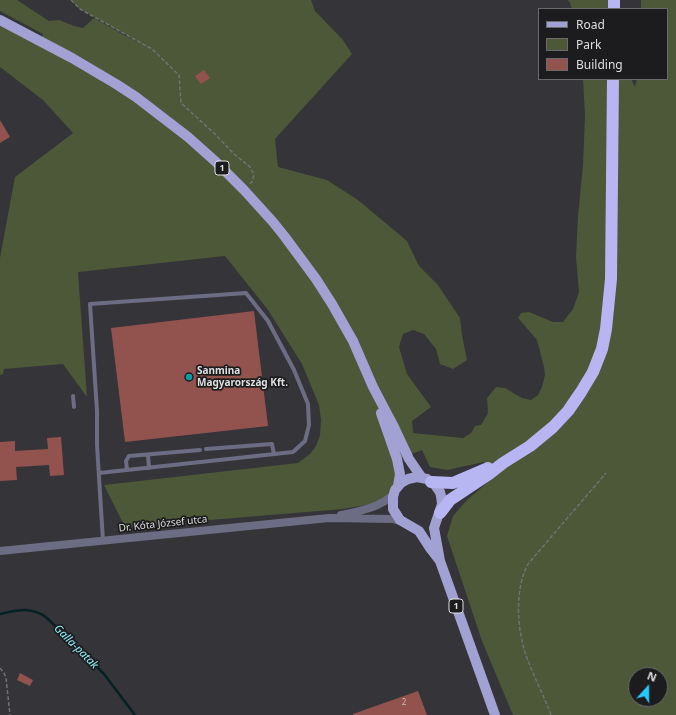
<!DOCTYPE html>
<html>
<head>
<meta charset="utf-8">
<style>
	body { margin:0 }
	#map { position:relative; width:676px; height:715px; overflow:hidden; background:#353438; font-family:"Noto Sans",sans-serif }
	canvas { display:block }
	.legend { position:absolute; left:538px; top:8px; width:130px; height:72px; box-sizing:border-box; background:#1c1c1e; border:1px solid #6a6a6c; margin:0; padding:5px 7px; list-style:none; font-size:12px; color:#dfdfe1 }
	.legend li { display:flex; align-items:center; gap:8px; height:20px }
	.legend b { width:20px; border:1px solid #6a6a6c }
	.north { position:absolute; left:628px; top:667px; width:40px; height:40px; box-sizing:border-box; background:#1c1c1e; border:1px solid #6a6a6c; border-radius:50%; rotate:21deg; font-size:11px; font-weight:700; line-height:16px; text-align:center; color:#dfdfe1 }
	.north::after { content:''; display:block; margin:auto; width:14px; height:18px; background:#26c9fe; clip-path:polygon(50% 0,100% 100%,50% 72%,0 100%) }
</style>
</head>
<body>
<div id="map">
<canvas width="676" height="715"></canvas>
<ul class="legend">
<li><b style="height:5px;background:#a2a1d4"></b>Road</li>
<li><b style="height:11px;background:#4c5837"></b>Park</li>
<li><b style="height:11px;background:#92524d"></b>Building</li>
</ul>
<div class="north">N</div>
</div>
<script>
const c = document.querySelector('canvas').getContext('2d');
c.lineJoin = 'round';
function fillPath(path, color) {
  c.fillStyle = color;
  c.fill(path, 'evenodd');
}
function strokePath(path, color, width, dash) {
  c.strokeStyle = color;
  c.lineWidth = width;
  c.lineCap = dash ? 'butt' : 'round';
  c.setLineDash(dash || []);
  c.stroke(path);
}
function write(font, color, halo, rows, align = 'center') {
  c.font = font + ' "Noto Sans",sans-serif';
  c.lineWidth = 3.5;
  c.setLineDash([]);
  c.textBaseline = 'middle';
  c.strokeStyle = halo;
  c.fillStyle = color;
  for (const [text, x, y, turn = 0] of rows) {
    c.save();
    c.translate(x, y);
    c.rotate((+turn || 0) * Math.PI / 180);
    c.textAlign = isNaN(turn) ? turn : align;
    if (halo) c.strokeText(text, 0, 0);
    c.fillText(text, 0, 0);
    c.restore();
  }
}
fillPath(new Path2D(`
	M 0,0 L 17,0 L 49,21 L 59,20 L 74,26 L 83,28 L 94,18 L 122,34 L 142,44 L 80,9 L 71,0 L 311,0 L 315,11 L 343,40 L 352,54 L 275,139 L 278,167 L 327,180 L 358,200 L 407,241 L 419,266 L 438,285 L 460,318 L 462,335 L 467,360 L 453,369 L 440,364 L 436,349 L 424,334 L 413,330 L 403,334 L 399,347 L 407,374 L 431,407 L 412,421 L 413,433 L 463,438 L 471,433 L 475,426 L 481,425 L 488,413 L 487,398 L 496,387 L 505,388 L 522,398 L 531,400 L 538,395 L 542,387 L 545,375 L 544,367 L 537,340 L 518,318 L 521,313 L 529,312 L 553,322 L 563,322 L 573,309 L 579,292 L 576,257 L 578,216 L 583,165 L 585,116 L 583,79 L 631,79 L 635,87 L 637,79 L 667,79 L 667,9 L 641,9 L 641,0 L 676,0 L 676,715 L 513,715 L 482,641 L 447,536 L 453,516 L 467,500 L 495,476 L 484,462 L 447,470 L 430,467 L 422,450 L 398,459 L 400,473 L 391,493 L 371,504 L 343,509 L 125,527 L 104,485 L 298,463 L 310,454 L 316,446 L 320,435 L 321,420 L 319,405 L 302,364 L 268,310 L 225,256 L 78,272 L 87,397 L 63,364 L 4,369 L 3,374 L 0,375 L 0,258 L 15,177 L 73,133 L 43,100 L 0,67 L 0,22 L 40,40 L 43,34 L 0,11 ZM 636,675 L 660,675 L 660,699 L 636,699 Z
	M 568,0 L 609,0 L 609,9 L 572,9 L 570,3 Z`), '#4c5837');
strokePath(new Path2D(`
	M 0,614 C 18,610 31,606 47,618 L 104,674 L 135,715`), '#042224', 2.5);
fillPath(new Path2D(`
	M 204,70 L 210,78 L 201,84 L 195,76 Z
	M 0,120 L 10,137 L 0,143 Z
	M 254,311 L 268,426 L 125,442 L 111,328 Z
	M 61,437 L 64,475 L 50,476 L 49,465 L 16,467 L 17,480 L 0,481 L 0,442 L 15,441 L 15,451 L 48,449 L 47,438 Z
	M 20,673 L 33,680 L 30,686 L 17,680 Z
	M 418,691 L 427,715 L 353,715 L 353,714 Z`), '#92524d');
strokePath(new Path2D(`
	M 71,0 L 80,9 L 152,49 L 179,75 L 181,103 L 216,135 L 234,154 L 250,167 L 254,175 L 252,182 L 249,184
	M 0,668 L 4,673 L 6,678 L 10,715
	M 551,715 C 544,696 534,677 527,658 C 517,631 514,590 528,564 L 606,473`), '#717174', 1.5, [4, 2]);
strokePath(new Path2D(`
	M 73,396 L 74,407
	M 206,449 L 272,444 L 274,454
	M 148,455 L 149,468
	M 127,470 L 126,461 L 129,456 L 200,450
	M 99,473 L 293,452 L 305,441 L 309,425 L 308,404 L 294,370 L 268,321 L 246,293 L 90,304 L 97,411 L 97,445 L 103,541`), '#6c6c85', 4);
strokePath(new Path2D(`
	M 341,515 C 360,511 379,508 394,494
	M 0,551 L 329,518 L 393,519 L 403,522`), '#6c6c85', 8);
strokePath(new Path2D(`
	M 0,20 L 72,58 L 116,84 L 136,97 L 188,137 L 216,162 L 244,190 L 273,222 L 285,237 L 316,279 L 332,304 L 353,341 L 373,387 L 393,425 L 409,459 L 422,478
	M 381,413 L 397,459 L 400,474 L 398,486
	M 440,561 L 430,548 L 419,531 L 400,520 L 393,509 L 393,497 L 395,490 L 401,483 L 408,479 L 417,477 L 427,479 L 435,485 L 440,492 L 441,496 L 442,504 L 434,528 L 440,561 L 495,715`), '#a2a1d4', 10);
strokePath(new Path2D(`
	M 614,9 L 614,0
	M 431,482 L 453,483 L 488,468
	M 440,513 L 450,500 L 489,474 L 503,463 L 530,446 L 553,427 L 568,411 L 581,392 L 593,372 L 602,349 L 606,329 L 611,279 L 613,79`), '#b7b6f3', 12);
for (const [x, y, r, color] of [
	[189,377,4,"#0f9aa8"]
]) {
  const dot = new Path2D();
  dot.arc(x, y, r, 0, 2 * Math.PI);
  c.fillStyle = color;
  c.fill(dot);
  strokePath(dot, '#1c1c1e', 1.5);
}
write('8px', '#ccbcbc', null, [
	["2",404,703]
]);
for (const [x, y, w] of [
	[222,168,14],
	[456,606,14]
]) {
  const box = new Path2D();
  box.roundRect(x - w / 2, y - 7, w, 14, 3);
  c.fillStyle = '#1c1c1e';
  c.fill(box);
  strokePath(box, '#dfdfe1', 1);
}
write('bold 9px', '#dfdfe1', null, [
	["1",222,168],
	["1",456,606]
]);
write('bold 10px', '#dfdfe1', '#1c1c1e', [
	["Sanmina",197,371],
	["Magyarország Kft.",197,383]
], 'left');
write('10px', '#dfdfe1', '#1c1c1e', [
	["Dr. Kóta József utca",163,524,-6]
]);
write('italic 11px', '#90f2fc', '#1c1c1e', [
	["Galla-patak",76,647,45]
]);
</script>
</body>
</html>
